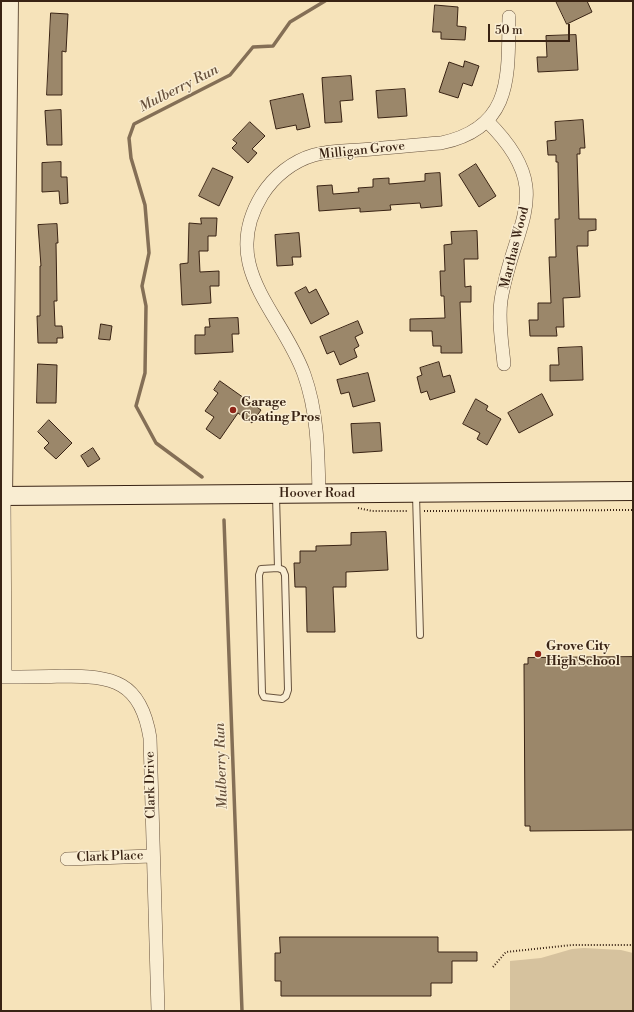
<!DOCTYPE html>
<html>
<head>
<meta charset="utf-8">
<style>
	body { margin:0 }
	#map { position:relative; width:634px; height:1012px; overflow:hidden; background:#f6e3ba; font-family:"Libre Bodoni",serif }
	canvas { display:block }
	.frame { position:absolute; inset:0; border:2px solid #392314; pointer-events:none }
	.scale { position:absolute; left:488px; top:24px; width:82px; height:18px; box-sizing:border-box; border:2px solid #392314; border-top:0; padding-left:5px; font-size:12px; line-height:14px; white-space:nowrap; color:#392314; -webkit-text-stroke:3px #f9edd2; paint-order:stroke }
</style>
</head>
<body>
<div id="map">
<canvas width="634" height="1012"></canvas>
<div class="frame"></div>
<div class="scale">50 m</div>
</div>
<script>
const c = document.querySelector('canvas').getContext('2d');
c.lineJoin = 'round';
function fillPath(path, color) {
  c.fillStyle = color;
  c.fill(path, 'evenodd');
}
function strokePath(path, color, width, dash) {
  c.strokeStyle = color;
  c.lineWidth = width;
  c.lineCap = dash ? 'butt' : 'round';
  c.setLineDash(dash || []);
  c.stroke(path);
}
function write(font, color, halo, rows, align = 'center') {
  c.font = font + ' "Libre Bodoni",serif';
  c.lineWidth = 3;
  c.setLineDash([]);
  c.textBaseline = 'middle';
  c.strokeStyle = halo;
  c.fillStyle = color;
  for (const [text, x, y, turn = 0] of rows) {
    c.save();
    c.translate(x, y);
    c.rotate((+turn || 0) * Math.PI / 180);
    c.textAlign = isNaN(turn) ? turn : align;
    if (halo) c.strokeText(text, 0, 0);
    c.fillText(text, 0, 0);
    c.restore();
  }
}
fillPath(new Path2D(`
	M 584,948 L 621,950 L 633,953 L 633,1011 L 510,1011 L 510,961 L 541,958 L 572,949 Z`), '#d6c29e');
strokePath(new Path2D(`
	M 202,477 L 156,443 L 136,406 L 145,373 L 146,306 L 142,286 L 149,253 L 145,205 L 131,158 L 129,138 L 134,124 L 230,75 L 253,47 L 273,46 L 290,22 L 325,1
	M 224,520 L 242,1011`), '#846f56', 3.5);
const building = new Path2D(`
	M 556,1 L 587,1 L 592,12 L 567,24 Z
	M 435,5 L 458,7 L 457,26 L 466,27 L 465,40 L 441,39 L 441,32 L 433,32 Z
	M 51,13 L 68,14 L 66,52 L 62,51 L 62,95 L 47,95 Z
	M 576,35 L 578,70 L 538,72 L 537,57 L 547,57 L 546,36 Z
	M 465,61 L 479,66 L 472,86 L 463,83 L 458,98 L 439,92 L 449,62 L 463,67 Z
	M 351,76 L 353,100 L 340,101 L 342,122 L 325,123 L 322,78 Z
	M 405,89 L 407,116 L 378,118 L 376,91 Z
	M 303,94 L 310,127 L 297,130 L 296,125 L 276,129 L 270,101 Z
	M 61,110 L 62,145 L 47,145 L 45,111 Z
	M 583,120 L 585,148 L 580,148 L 580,154 L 577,154 L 579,219 L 596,219 L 596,230 L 588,231 L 588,246 L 577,246 L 580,297 L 563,298 L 564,327 L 556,327 L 557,336 L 530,336 L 529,320 L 538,320 L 538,303 L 551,303 L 549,257 L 556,257 L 555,219 L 559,219 L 558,162 L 556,162 L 556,155 L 548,155 L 547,141 L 556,140 L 555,122 Z
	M 250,122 L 265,136 L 252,149 L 257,153 L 248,163 L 232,148 L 237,143 L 233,140 Z
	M 61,162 L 61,177 L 67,177 L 68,203 L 60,204 L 59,191 L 42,192 L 42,163 Z
	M 476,164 L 496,196 L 479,207 L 459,175 Z
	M 213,168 L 233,177 L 219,206 L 199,196 Z
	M 440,173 L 442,206 L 421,208 L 420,203 L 390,205 L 391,210 L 360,212 L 360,208 L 319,211 L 317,186 L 332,185 L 333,194 L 359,192 L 358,188 L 373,187 L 373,179 L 389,178 L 389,184 L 425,181 L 425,174 Z
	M 201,218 L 217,218 L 216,236 L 208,236 L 208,251 L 199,251 L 200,272 L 219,271 L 219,286 L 210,286 L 211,303 L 182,305 L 180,264 L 188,263 L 189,223 L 201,224 Z
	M 57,224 L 58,243 L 56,243 L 57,301 L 54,301 L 55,326 L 62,326 L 63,338 L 57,338 L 57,343 L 38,343 L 37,316 L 40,316 L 40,266 L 41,266 L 38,225 Z
	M 477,231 L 478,259 L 464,259 L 465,287 L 471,286 L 471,302 L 460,302 L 462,353 L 441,353 L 441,346 L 433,346 L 432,331 L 410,331 L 410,319 L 445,318 L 444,296 L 441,296 L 440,271 L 445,271 L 444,245 L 452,244 L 451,232 Z
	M 299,233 L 301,257 L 292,257 L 293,265 L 277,266 L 275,235 Z
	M 306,287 L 309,293 L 316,289 L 329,314 L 311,324 L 295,293 Z
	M 238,318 L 239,334 L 232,334 L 233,352 L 195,354 L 195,335 L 205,335 L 205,327 L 210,327 L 209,319 Z
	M 358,321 L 363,333 L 355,337 L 359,346 L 354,349 L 357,357 L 340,365 L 334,351 L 327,354 L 320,337 Z
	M 101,324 L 112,326 L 110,340 L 99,339 Z
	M 582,347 L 583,380 L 550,381 L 550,365 L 559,365 L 558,348 Z
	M 439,362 L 443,377 L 450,375 L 455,392 L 430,400 L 427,391 L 421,393 L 417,377 L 422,375 L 420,368 Z
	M 38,364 L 57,365 L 56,403 L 37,403 Z
	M 368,373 L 375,401 L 353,407 L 349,392 L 341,394 L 337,380 Z
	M 220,381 L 261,410 L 252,423 L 238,413 L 220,439 L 206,429 L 214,417 L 205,411 L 218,393 L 214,390 Z
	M 542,394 L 553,415 L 519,433 L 508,413 Z
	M 476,399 L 488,406 L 486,410 L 501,419 L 487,445 L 477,439 L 480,433 L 463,424 Z
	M 49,420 L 72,443 L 56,459 L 44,448 L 49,443 L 38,432 Z
	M 380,423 L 382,451 L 353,453 L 351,424 Z
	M 93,448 L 100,459 L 88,467 L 81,456 Z
	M 386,532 L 388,570 L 346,572 L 346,587 L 333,587 L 335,632 L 307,632 L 306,587 L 295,587 L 294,563 L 300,563 L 300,551 L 316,551 L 316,546 L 351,545 L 351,533 Z
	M 633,657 L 633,830 L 530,831 L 530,826 L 525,826 L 524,664 L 528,664 L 528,658 Z
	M 280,937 L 438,937 L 438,952 L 477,952 L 477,961 L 452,961 L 452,983 L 431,983 L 431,996 L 281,996 L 281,981 L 275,981 L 275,953 L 280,953 Z`);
fillPath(building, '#9b876a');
strokePath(building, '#392314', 1);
const service = new Path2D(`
	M 416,495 L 420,635
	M 276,496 L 278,568
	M 278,568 L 283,570 L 285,575 L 288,690 L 286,696 L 282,699 L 264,697 L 262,693 L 259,575 L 261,569 Z`);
const minor = new Path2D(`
	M 487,121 C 558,191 514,221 501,300 C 498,321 502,343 504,364
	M 319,494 C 318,453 318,413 304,374 C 281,311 218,267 262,195 C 274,176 293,161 314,155 C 329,151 344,151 359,150 C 386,148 413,145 441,143 C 513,128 508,76 509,17
	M 4,496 L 5,677
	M 1,677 C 21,677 42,677 62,676 C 113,676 141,681 150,738 L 158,1011
	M 67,859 L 152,856`);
const tertiary = new Path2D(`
	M 4,496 L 10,1`);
const secondary = new Path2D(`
	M 1,496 L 633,491`);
strokePath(service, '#68533e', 8);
strokePath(minor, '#68533e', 14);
strokePath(tertiary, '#68533e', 18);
strokePath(secondary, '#392314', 20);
strokePath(new Path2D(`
	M 358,508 L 372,511 L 408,511
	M 424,511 L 633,510
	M 493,967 L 506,952 L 572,945 L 633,945`), '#392314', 2, [1, 2]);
strokePath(service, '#f9edd2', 6);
strokePath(minor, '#f9edd2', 13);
strokePath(tertiary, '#f9edd2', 16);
strokePath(secondary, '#f9edd2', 18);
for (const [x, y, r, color] of [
	[233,410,4,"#8f2418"],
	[538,654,4,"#8f2418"]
]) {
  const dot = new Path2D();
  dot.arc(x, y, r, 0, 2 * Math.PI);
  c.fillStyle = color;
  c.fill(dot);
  strokePath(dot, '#f9edd2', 1.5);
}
write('13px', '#392314', '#f9edd2', [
	["Milligan Grove",362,151,-6],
	["Marthas Wood",515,248,-76],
	["Hoover Road",317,494],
	["Clark Drive",151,785,-91],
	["Clark Place",110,857,-2]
]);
write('bold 13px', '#392314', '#f9edd2', [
	["Garage",241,403],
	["Coating Pros",241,418],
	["Grove City",546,647],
	["High School",546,662]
], 'left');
write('italic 14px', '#654f3a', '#f9edd2', [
	["Mulberry Run",179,89,-27],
	["Mulberry Run",222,766,-92]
]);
</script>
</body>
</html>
